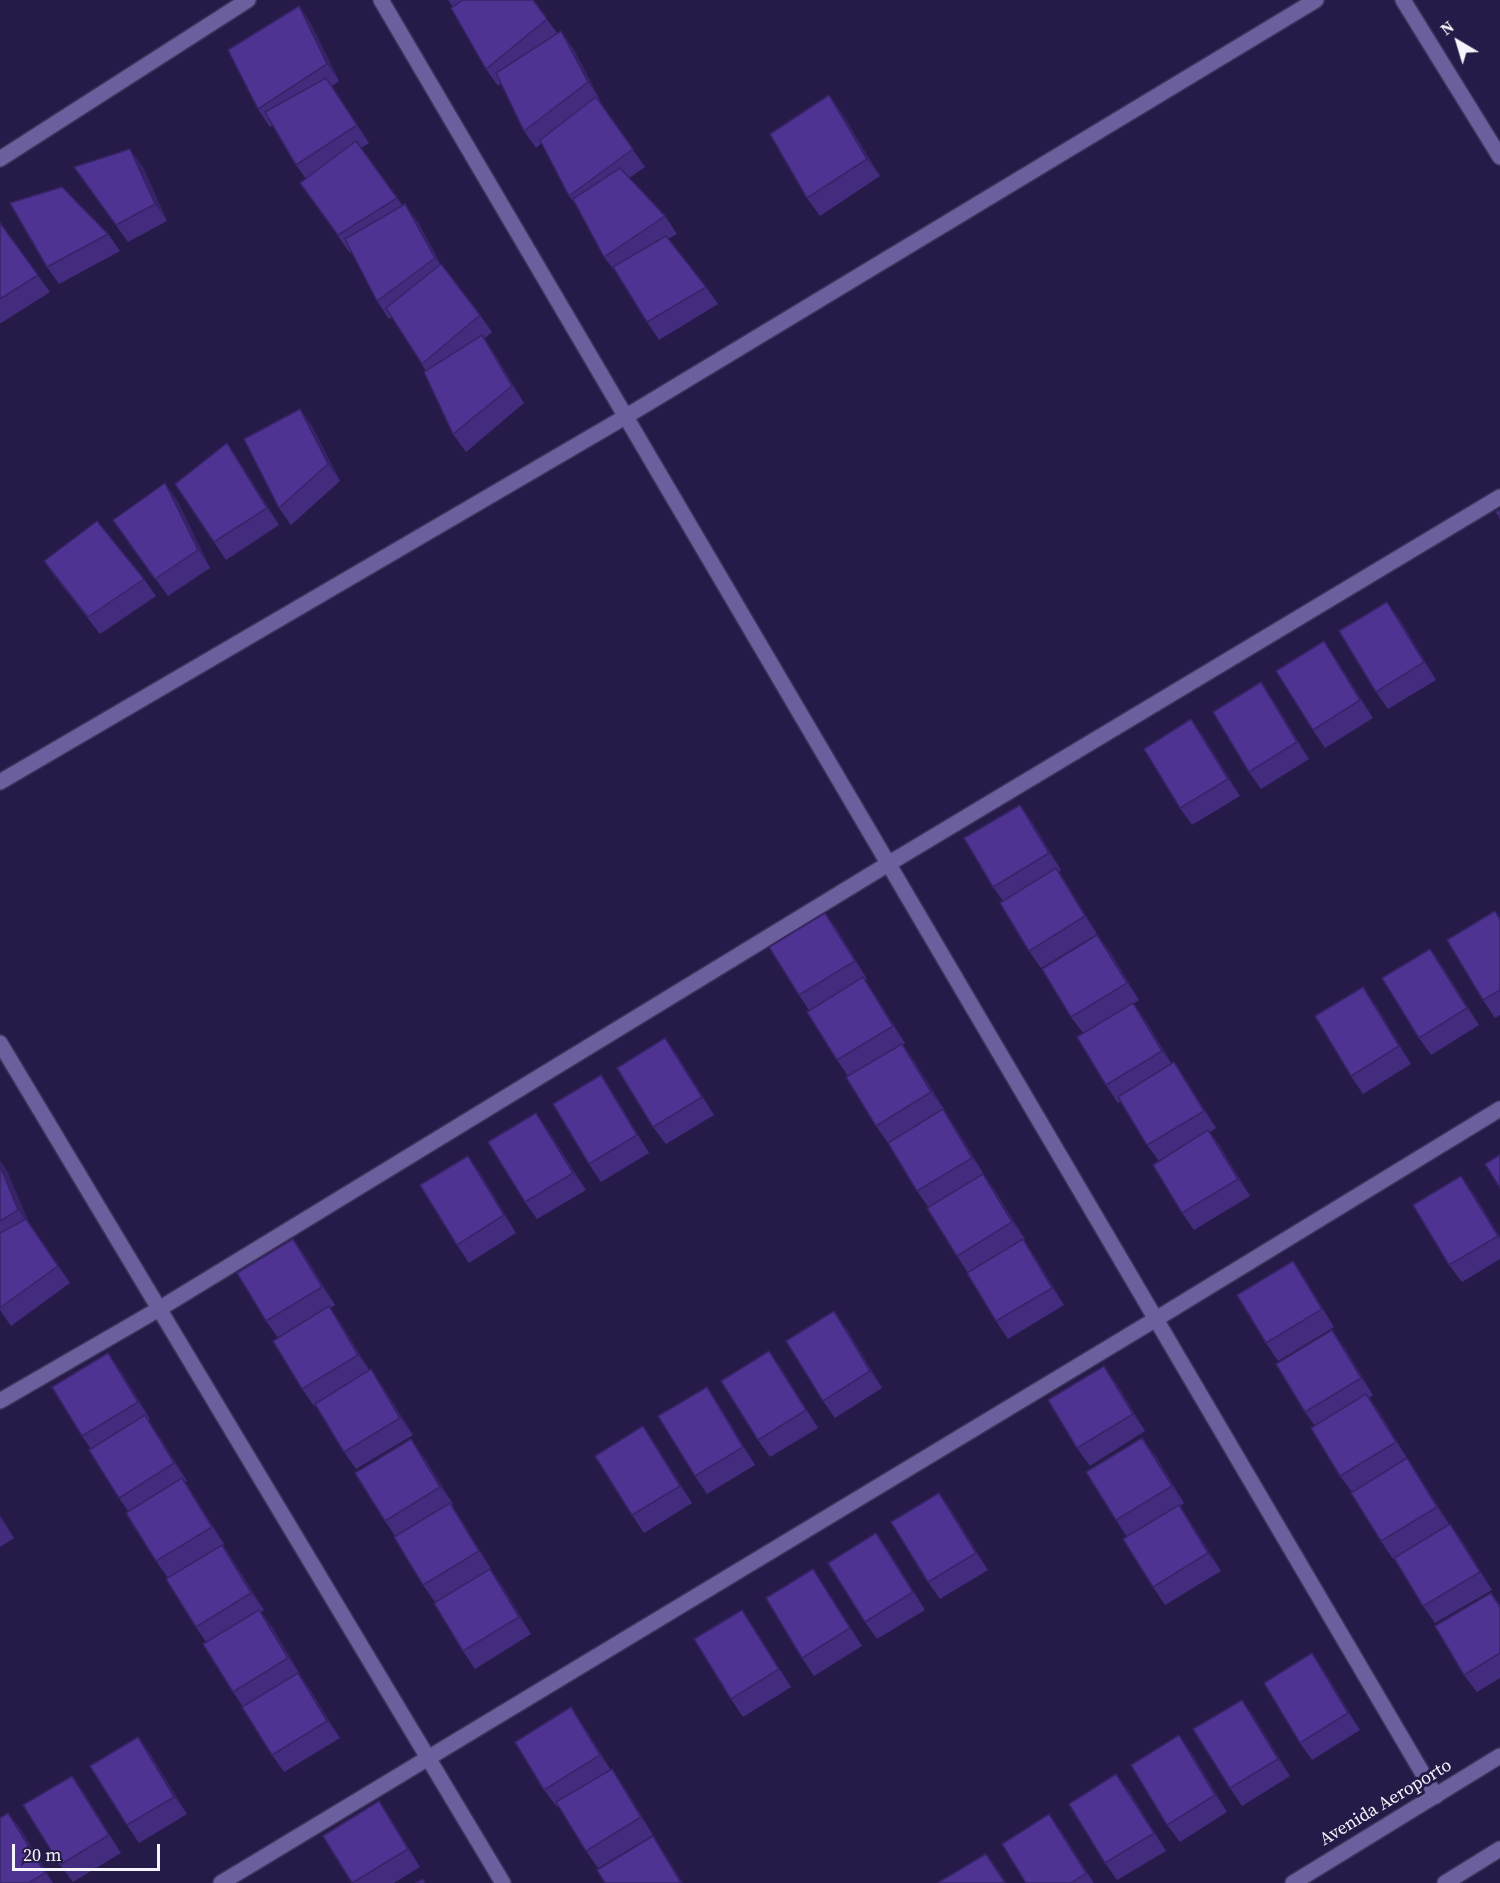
<!DOCTYPE html>
<html>
<head>
<meta charset="utf-8">
<style>
	body { margin:0 }
	#map { position:relative; width:1500px; height:1883px; overflow:hidden; background:#261b48; font-family:"Source Serif 4",serif }
	canvas { display:block }
	.north { position:absolute; left:1428px; top:12px; width:60px; height:60px; -webkit-text-stroke:4px #261b48; paint-order:stroke; rotate:322deg; font-size:16px; font-weight:700; line-height:24px; text-align:center; color:#f4f4fa }
	.north::after { content:''; display:block; margin:auto; width:21px; height:27px; background:#f4f4fa; clip-path:polygon(50% 0,100% 100%,50% 72%,0 100%) }
	.scale { position:absolute; left:12px; top:1844px; width:148px; height:27px; box-sizing:border-box; border:3px solid #f4f4fa; border-top:0; padding-left:8px; font-size:18px; line-height:21px; white-space:nowrap; color:#f4f4fa; -webkit-text-stroke:4px #261b48; paint-order:stroke }
</style>
</head>
<body>
<div id="map">
<canvas width="1500" height="1883"></canvas>
<div class="north">N</div>
<div class="scale">20 m</div>
</div>
<script>
const c = document.querySelector('canvas').getContext('2d');
c.lineJoin = 'round';
function strokePath(path, color, width, dash) {
  c.strokeStyle = color;
  c.lineWidth = width;
  c.lineCap = dash ? 'butt' : 'round';
  c.setLineDash(dash || []);
  c.stroke(path);
}
function fillPath(path, color) {
  c.fillStyle = color;
  c.fill(path, 'evenodd');
}
function write(font, color, halo, rows, align = 'center') {
  c.font = font + ' "Source Serif 4",serif';
  c.lineWidth = 6;
  c.setLineDash([]);
  c.textBaseline = 'middle';
  c.strokeStyle = halo;
  c.fillStyle = color;
  for (const [text, x, y, turn = 0] of rows) {
    c.save();
    c.translate(x, y);
    c.rotate((+turn || 0) * Math.PI / 180);
    c.textAlign = isNaN(turn) ? turn : align;
    if (halo) c.strokeText(text, 0, 0);
    c.fillText(text, 0, 0);
    c.restore();
  }
}
const minor = new Path2D(`
	M 381,0 L 1436,1796
	M 1403,0 L 1500,157
	M 0,159 L 248,0
	M 0,782 L 625,417 L 1316,0
	M 0,1043 L 503,1883
	M 0,1401 L 159,1309 L 888,864 L 1500,497
	M 221,1883 L 1156,1319 L 1500,1109`);
const tertiary = new Path2D(`
	M 1293,1883 L 1500,1756
	M 1445,1883 L 1500,1849`);
strokePath(minor, '#3f355d', 18);
strokePath(tertiary, '#3f355d', 18);
strokePath(minor, '#6b609d', 15);
strokePath(tertiary, '#6b609d', 15);
fillPath(new Path2D(`
	M 448,0 L 533,0 L 557,33 L 573,48 L 600,100 L 598,101 L 645,167 L 629,178 L 665,216 L 677,234 L 668,239 L 706,287 L 718,304 L 659,340 L 647,322 L 617,274 L 604,257 L 578,208 L 569,196 L 542,143 L 536,148 L 524,131 L 501,83 L 498,86 L 486,69 L 453,7 Z
	M 299,6 L 311,24 L 339,81 L 332,86 L 369,143 L 361,148 L 403,206 L 418,222 L 441,265 L 480,315 L 492,332 L 484,339 L 494,353 L 524,403 L 466,452 L 453,434 L 426,371 L 392,317 L 389,319 L 377,301 L 351,252 L 350,253 L 300,183 L 306,179 L 296,165 L 272,125 L 270,127 L 258,109 Z
	M 829,95 L 841,112 L 880,176 L 820,216 L 807,198 Z
	M 74,167 L 143,167 L 167,221 L 128,242 Z
	M 0,223 L 50,292 L 1,323 L 0,323 Z
	M 108,234 L 120,251 L 59,284 L 47,267 Z
	M 300,409 L 312,426 L 340,481 L 291,525 L 279,508 Z
	M 227,443 L 239,461 L 279,525 L 226,560 L 214,542 Z
	M 177,500 L 210,568 L 168,596 L 113,520 Z
	M 44,561 L 144,579 L 156,596 L 100,634 L 56,578 Z
	M 1387,602 L 1400,620 L 1436,680 L 1388,709 L 1376,692 Z
	M 1336,659 L 1373,718 L 1325,748 L 1313,730 Z
	M 1273,700 L 1309,759 L 1261,789 L 1249,772 Z
	M 1191,719 L 1203,736 L 1240,796 L 1192,825 L 1180,808 Z
	M 1020,805 L 1032,822 L 1061,870 L 1059,872 L 1068,886 L 1097,934 L 1041,968 L 1029,951 L 1003,901 L 993,887 Z
	M 1495,911 L 1500,918 L 1500,1015 L 1495,1018 L 1483,1000 Z
	M 825,913 L 838,931 L 867,979 L 865,980 L 875,995 L 905,1043 L 903,1045 L 914,1061 L 944,1109 L 888,1143 L 876,1126 L 848,1076 L 837,1060 L 809,1010 L 799,995 Z
	M 1097,935 L 1110,952 L 1139,1000 L 1133,1004 L 1145,1020 L 1172,1064 L 1186,1080 L 1216,1128 L 1210,1132 L 1221,1148 L 1250,1196 L 1194,1230 L 1182,1213 L 1159,1161 L 1147,1145 L 1121,1101 L 1118,1103 L 1106,1085 L 1083,1033 L 1071,1017 Z
	M 1430,949 L 1442,966 L 1479,1025 L 1431,1055 L 1419,1038 Z
	M 1363,987 L 1375,1004 L 1411,1064 L 1363,1094 L 1351,1076 Z
	M 665,1038 L 677,1055 L 714,1115 L 666,1144 L 653,1127 Z
	M 601,1075 L 613,1093 L 649,1153 L 601,1182 L 589,1164 Z
	M 955,1127 L 984,1175 L 995,1191 L 1025,1239 L 1023,1240 L 1035,1257 L 1064,1305 L 1008,1339 L 996,1321 L 968,1273 L 957,1256 L 929,1208 L 917,1191 Z
	M 548,1130 L 586,1190 L 537,1219 L 525,1202 Z
	M 468,1156 L 480,1173 L 516,1233 L 469,1263 L 457,1245 Z
	M 0,1161 L 7,1171 L 28,1221 L 70,1283 L 11,1326 L 0,1310 Z
	M 1461,1176 L 1473,1193 L 1500,1237 L 1500,1259 L 1462,1282 L 1449,1265 Z
	M 293,1239 L 305,1256 L 335,1305 L 330,1308 L 341,1324 L 369,1370 L 383,1387 L 413,1435 L 356,1469 L 344,1452 L 316,1405 L 314,1406 L 302,1389 L 278,1338 L 266,1321 Z
	M 1305,1279 L 1334,1327 L 1278,1361 L 1266,1343 Z
	M 846,1328 L 882,1388 L 835,1418 L 823,1401 Z
	M 1344,1347 L 1373,1395 L 1369,1398 L 1379,1412 L 1407,1458 L 1419,1476 L 1449,1524 L 1450,1524 L 1462,1541 L 1492,1590 L 1435,1623 L 1423,1606 L 1394,1558 L 1393,1559 L 1381,1541 L 1352,1492 L 1340,1476 L 1315,1426 L 1305,1412 Z
	M 781,1368 L 818,1428 L 770,1457 L 758,1440 Z
	M 120,1370 L 150,1419 L 148,1420 L 157,1433 L 187,1481 L 185,1482 L 194,1496 L 224,1544 L 223,1545 L 234,1562 L 264,1610 L 261,1612 L 272,1627 L 300,1675 L 310,1690 L 340,1738 L 284,1772 L 272,1755 L 243,1707 L 233,1692 L 206,1642 L 196,1627 L 168,1578 L 156,1561 L 128,1511 L 119,1498 L 91,1449 L 82,1436 Z
	M 1116,1383 L 1145,1431 L 1090,1466 L 1077,1448 Z
	M 707,1387 L 719,1405 L 755,1465 L 707,1494 L 695,1476 Z
	M 655,1444 L 692,1503 L 644,1533 L 632,1515 Z
	M 1155,1455 L 1184,1503 L 1180,1506 L 1191,1523 L 1221,1571 L 1165,1605 L 1153,1587 L 1127,1537 L 1116,1520 Z
	M 423,1456 L 453,1504 L 451,1505 L 462,1521 L 491,1569 L 490,1569 L 502,1586 L 531,1634 L 475,1669 L 463,1651 L 435,1602 L 423,1585 L 396,1537 L 385,1521 Z
	M 939,1493 L 951,1510 L 988,1570 L 940,1599 L 928,1582 Z
	M 0,1515 L 14,1538 L 0,1547 Z
	M 888,1550 L 925,1610 L 877,1639 L 865,1622 Z
	M 825,1587 L 862,1646 L 814,1676 L 802,1658 Z
	M 1491,1593 L 1500,1605 L 1500,1678 L 1477,1692 L 1464,1675 Z
	M 742,1610 L 754,1628 L 791,1687 L 743,1717 L 731,1699 Z
	M 1312,1653 L 1324,1671 L 1360,1730 L 1312,1760 L 1300,1743 Z
	M 1242,1700 L 1254,1717 L 1290,1776 L 1242,1806 L 1230,1788 Z
	M 583,1725 L 611,1770 L 624,1787 L 653,1835 L 598,1868 L 586,1851 L 559,1806 L 557,1807 L 544,1790 Z
	M 138,1737 L 150,1754 L 187,1814 L 139,1843 L 127,1825 Z
	M 1191,1752 L 1227,1812 L 1180,1842 L 1167,1825 Z
	M 1116,1774 L 1129,1791 L 1166,1851 L 1117,1880 L 1105,1863 Z
	M 72,1776 L 84,1793 L 121,1853 L 73,1882 L 60,1865 Z
	M 8,1813 L 21,1830 L 53,1883 L 0,1883 Z
	M 391,1819 L 420,1867 L 394,1883 L 352,1883 Z
	M 1061,1831 L 1094,1883 L 1026,1883 Z`), '#432c7e');
fillPath(new Path2D(`
	M 299,6 L 311,24 L 339,81 L 327,64 Z
	M 561,31 L 573,48 L 600,100 L 588,82 Z
	M 326,78 L 338,95 L 369,143 L 357,125 Z
	M 829,95 L 841,112 L 880,176 L 867,159 Z
	M 130,149 L 143,167 L 167,221 L 155,204 Z
	M 405,204 L 418,222 L 447,276 L 435,258 Z
	M 482,335 L 494,353 L 524,403 L 512,386 Z
	M 300,409 L 312,426 L 340,481 L 328,464 Z
	M 227,443 L 239,461 L 279,525 L 267,508 Z
	M 165,483 L 177,500 L 210,568 L 198,550 Z
	M 1387,602 L 1400,620 L 1436,680 L 1424,662 Z
	M 1324,641 L 1336,659 L 1373,718 L 1360,700 Z
	M 1261,682 L 1273,700 L 1309,759 L 1297,742 Z
	M 1191,719 L 1203,736 L 1240,796 L 1228,779 Z
	M 1020,805 L 1032,822 L 1061,870 L 1049,853 Z
	M 1056,868 L 1068,886 L 1097,934 L 1085,916 Z
	M 825,913 L 838,931 L 867,979 L 855,961 Z
	M 1097,935 L 1110,952 L 1139,1000 L 1127,983 Z
	M 1430,949 L 1442,966 L 1479,1025 L 1467,1008 Z
	M 863,977 L 875,995 L 905,1043 L 893,1026 Z
	M 1363,987 L 1375,1004 L 1411,1064 L 1399,1046 Z
	M 1133,1003 L 1145,1020 L 1174,1068 L 1162,1051 Z
	M 665,1038 L 677,1055 L 714,1115 L 702,1097 Z
	M 902,1044 L 914,1061 L 944,1109 L 931,1092 Z
	M 1174,1062 L 1186,1080 L 1216,1128 L 1204,1111 Z
	M 601,1075 L 613,1093 L 649,1153 L 637,1135 Z
	M 943,1109 L 955,1127 L 985,1175 L 972,1158 Z
	M 536,1113 L 548,1130 L 586,1190 L 573,1173 Z
	M 1208,1130 L 1221,1148 L 1250,1196 L 1238,1179 Z
	M 468,1156 L 480,1173 L 516,1233 L 504,1215 Z
	M 0,1161 L 7,1171 L 28,1221 L 70,1283 L 18,1210 L 0,1166 Z
	M 983,1174 L 995,1191 L 1025,1239 L 1012,1222 Z
	M 1461,1176 L 1473,1193 L 1500,1237 L 1500,1239 Z
	M 293,1239 L 305,1256 L 335,1305 L 322,1287 Z
	M 1023,1239 L 1035,1257 L 1064,1305 L 1052,1288 Z
	M 1293,1261 L 1305,1279 L 1334,1327 L 1322,1309 Z
	M 329,1306 L 341,1324 L 371,1372 L 358,1355 Z
	M 834,1311 L 846,1328 L 882,1388 L 870,1371 Z
	M 1332,1330 L 1344,1347 L 1373,1395 L 1361,1378 Z
	M 769,1351 L 781,1368 L 818,1428 L 806,1410 Z
	M 108,1353 L 120,1370 L 150,1419 L 138,1402 Z
	M 1104,1366 L 1116,1383 L 1145,1431 L 1133,1414 Z
	M 371,1369 L 383,1387 L 413,1435 L 400,1418 Z
	M 707,1387 L 719,1405 L 755,1465 L 743,1447 Z
	M 1366,1394 L 1379,1412 L 1408,1460 L 1396,1442 Z
	M 145,1415 L 157,1433 L 187,1481 L 174,1463 Z
	M 643,1426 L 655,1444 L 692,1503 L 680,1486 Z
	M 1142,1438 L 1155,1455 L 1184,1503 L 1172,1486 Z
	M 411,1439 L 423,1456 L 453,1504 L 440,1487 Z
	M 1407,1458 L 1419,1476 L 1449,1524 L 1437,1507 Z
	M 182,1478 L 194,1496 L 224,1544 L 212,1527 Z
	M 939,1493 L 951,1510 L 988,1570 L 976,1553 Z
	M 450,1503 L 462,1521 L 491,1569 L 479,1551 Z
	M 1179,1505 L 1191,1523 L 1221,1571 L 1208,1553 Z
	M 0,1515 L 14,1538 L 0,1518 Z
	M 1450,1524 L 1462,1541 L 1492,1590 L 1480,1572 Z
	M 876,1533 L 888,1550 L 925,1610 L 913,1592 Z
	M 222,1545 L 234,1562 L 264,1610 L 251,1593 Z
	M 490,1569 L 502,1586 L 531,1634 L 519,1617 Z
	M 813,1569 L 825,1587 L 862,1646 L 850,1628 Z
	M 259,1610 L 272,1627 L 301,1675 L 288,1658 Z
	M 742,1610 L 754,1628 L 791,1687 L 779,1669 Z
	M 1312,1653 L 1324,1671 L 1360,1730 L 1348,1713 Z
	M 298,1673 L 310,1690 L 340,1738 L 327,1721 Z
	M 1242,1700 L 1254,1717 L 1290,1776 L 1278,1759 Z
	M 571,1707 L 583,1725 L 612,1773 L 600,1755 Z
	M 1179,1735 L 1191,1752 L 1227,1812 L 1215,1795 Z
	M 138,1737 L 150,1754 L 187,1814 L 174,1797 Z
	M 612,1769 L 624,1787 L 653,1835 L 641,1817 Z
	M 1116,1774 L 1129,1791 L 1166,1851 L 1154,1833 Z
	M 72,1776 L 84,1793 L 121,1853 L 109,1835 Z
	M 379,1801 L 391,1819 L 420,1867 L 408,1849 Z
	M 8,1813 L 21,1830 L 53,1883 L 45,1873 Z
	M 1049,1814 L 1061,1831 L 1094,1883 L 1086,1873 Z
	M 653,1836 L 665,1854 L 683,1883 L 681,1883 Z
	M 986,1854 L 999,1871 L 1006,1883 L 1005,1883 Z`), '#372467');
const building = new Path2D(`
	M 463,0 L 533,0 L 547,19 L 486,69 L 451,8 Z
	M 299,6 L 327,64 L 258,109 L 228,50 Z
	M 561,31 L 588,82 L 524,131 L 496,73 Z
	M 326,78 L 357,125 L 296,165 L 265,112 Z
	M 829,95 L 867,159 L 807,198 L 770,134 Z
	M 596,97 L 633,149 L 569,196 L 540,140 Z
	M 356,141 L 397,198 L 338,235 L 300,183 Z
	M 130,149 L 155,204 L 116,225 L 74,167 Z
	M 620,168 L 665,216 L 604,257 L 573,199 Z
	M 62,187 L 108,234 L 47,267 L 10,203 Z
	M 405,204 L 435,258 L 377,301 L 345,239 Z
	M 0,223 L 38,275 L 0,299 Z
	M 666,236 L 706,287 L 647,322 L 613,267 Z
	M 441,264 L 480,315 L 422,364 L 386,308 Z
	M 482,335 L 512,386 L 453,434 L 424,372 Z
	M 300,409 L 328,464 L 279,508 L 244,439 Z
	M 227,443 L 267,508 L 214,542 L 175,484 Z
	M 165,483 L 198,550 L 155,579 L 113,520 Z
	M 1500,510 L 1500,519 L 1496,512 Z
	M 97,521 L 144,579 L 88,617 L 44,561 Z
	M 1387,602 L 1424,662 L 1376,692 L 1339,631 Z
	M 1324,641 L 1360,700 L 1313,730 L 1276,671 Z
	M 1261,682 L 1297,742 L 1249,772 L 1213,712 Z
	M 1191,719 L 1228,779 L 1180,808 L 1144,749 Z
	M 1020,805 L 1049,853 L 993,887 L 964,838 Z
	M 1056,868 L 1085,916 L 1029,951 L 1000,903 Z
	M 1495,911 L 1500,920 L 1500,990 L 1483,1000 L 1447,940 Z
	M 825,913 L 855,961 L 799,995 L 769,947 Z
	M 1097,935 L 1127,983 L 1071,1017 L 1042,969 Z
	M 1430,949 L 1467,1008 L 1419,1038 L 1382,978 Z
	M 863,977 L 893,1026 L 837,1060 L 807,1012 Z
	M 1363,987 L 1399,1046 L 1351,1076 L 1315,1016 Z
	M 1133,1003 L 1162,1051 L 1106,1085 L 1077,1037 Z
	M 665,1038 L 702,1097 L 653,1127 L 617,1068 Z
	M 902,1044 L 931,1092 L 876,1126 L 846,1077 Z
	M 1174,1062 L 1204,1111 L 1147,1145 L 1118,1097 Z
	M 601,1075 L 637,1135 L 589,1164 L 553,1104 Z
	M 943,1109 L 972,1158 L 917,1191 L 888,1143 Z
	M 536,1113 L 573,1173 L 525,1202 L 488,1142 Z
	M 1208,1130 L 1238,1179 L 1182,1213 L 1153,1165 Z
	M 1500,1155 L 1500,1188 L 1485,1164 Z
	M 468,1156 L 504,1215 L 457,1245 L 420,1185 Z
	M 0,1166 L 18,1210 L 0,1221 Z
	M 983,1174 L 1012,1222 L 957,1256 L 927,1208 Z
	M 1461,1176 L 1498,1236 L 1449,1265 L 1413,1205 Z
	M 26,1219 L 58,1266 L 0,1308 L 0,1233 Z
	M 293,1239 L 322,1287 L 266,1321 L 237,1273 Z
	M 1023,1239 L 1052,1288 L 996,1321 L 967,1273 Z
	M 1293,1261 L 1322,1309 L 1266,1343 L 1237,1295 Z
	M 329,1306 L 358,1355 L 302,1389 L 273,1341 Z
	M 834,1311 L 870,1371 L 823,1401 L 786,1341 Z
	M 1332,1330 L 1361,1378 L 1305,1412 L 1276,1364 Z
	M 769,1351 L 806,1410 L 758,1440 L 721,1381 Z
	M 108,1353 L 138,1402 L 82,1436 L 52,1387 Z
	M 1104,1366 L 1133,1414 L 1077,1448 L 1048,1400 Z
	M 371,1369 L 400,1418 L 344,1452 L 315,1404 Z
	M 707,1387 L 743,1447 L 695,1476 L 658,1416 Z
	M 1366,1394 L 1396,1442 L 1340,1476 L 1311,1428 Z
	M 145,1415 L 174,1463 L 119,1498 L 89,1450 Z
	M 643,1426 L 680,1486 L 632,1515 L 595,1456 Z
	M 1142,1438 L 1172,1486 L 1116,1520 L 1086,1472 Z
	M 411,1439 L 440,1487 L 385,1521 L 355,1473 Z
	M 1407,1458 L 1437,1507 L 1381,1541 L 1351,1493 Z
	M 182,1478 L 212,1527 L 156,1561 L 126,1513 Z
	M 939,1493 L 976,1553 L 928,1582 L 891,1522 Z
	M 450,1503 L 479,1551 L 423,1585 L 394,1537 Z
	M 1179,1505 L 1208,1553 L 1153,1587 L 1123,1539 Z
	M 1450,1524 L 1480,1572 L 1423,1606 L 1394,1558 Z
	M 876,1533 L 913,1592 L 865,1622 L 828,1563 Z
	M 222,1545 L 251,1593 L 196,1627 L 166,1579 Z
	M 490,1569 L 519,1617 L 463,1651 L 434,1603 Z
	M 813,1569 L 850,1628 L 802,1658 L 766,1598 Z
	M 1491,1593 L 1500,1607 L 1500,1653 L 1464,1675 L 1435,1626 Z
	M 259,1610 L 288,1658 L 233,1692 L 203,1644 Z
	M 742,1610 L 779,1669 L 731,1699 L 694,1639 Z
	M 1312,1653 L 1348,1713 L 1300,1743 L 1264,1683 Z
	M 298,1673 L 327,1721 L 272,1755 L 242,1707 Z
	M 1242,1700 L 1278,1759 L 1230,1788 L 1193,1729 Z
	M 571,1707 L 600,1755 L 544,1790 L 515,1742 Z
	M 1179,1735 L 1215,1795 L 1167,1825 L 1131,1765 Z
	M 138,1737 L 174,1797 L 127,1825 L 90,1766 Z
	M 612,1769 L 641,1817 L 586,1851 L 556,1802 Z
	M 1116,1774 L 1154,1833 L 1105,1863 L 1069,1804 Z
	M 72,1776 L 109,1835 L 60,1865 L 23,1805 Z
	M 379,1801 L 408,1849 L 352,1883 L 323,1836 Z
	M 8,1813 L 45,1873 L 28,1883 L 0,1883 L 0,1818 Z
	M 1049,1814 L 1086,1873 L 1071,1883 L 1026,1883 L 1002,1844 Z
	M 653,1836 L 681,1883 L 605,1883 L 597,1870 Z
	M 986,1854 L 1005,1883 L 939,1883 L 939,1882 Z
	M 423,1879 L 425,1883 L 416,1883 Z`);
fillPath(building, '#4e3393');
strokePath(building, '#372467', 1.5);
write('18px', '#f4f4fa', '#261b48', [
	["Avenida Aeroporto",1386,1803,-31]
]);
</script>
</body>
</html>
